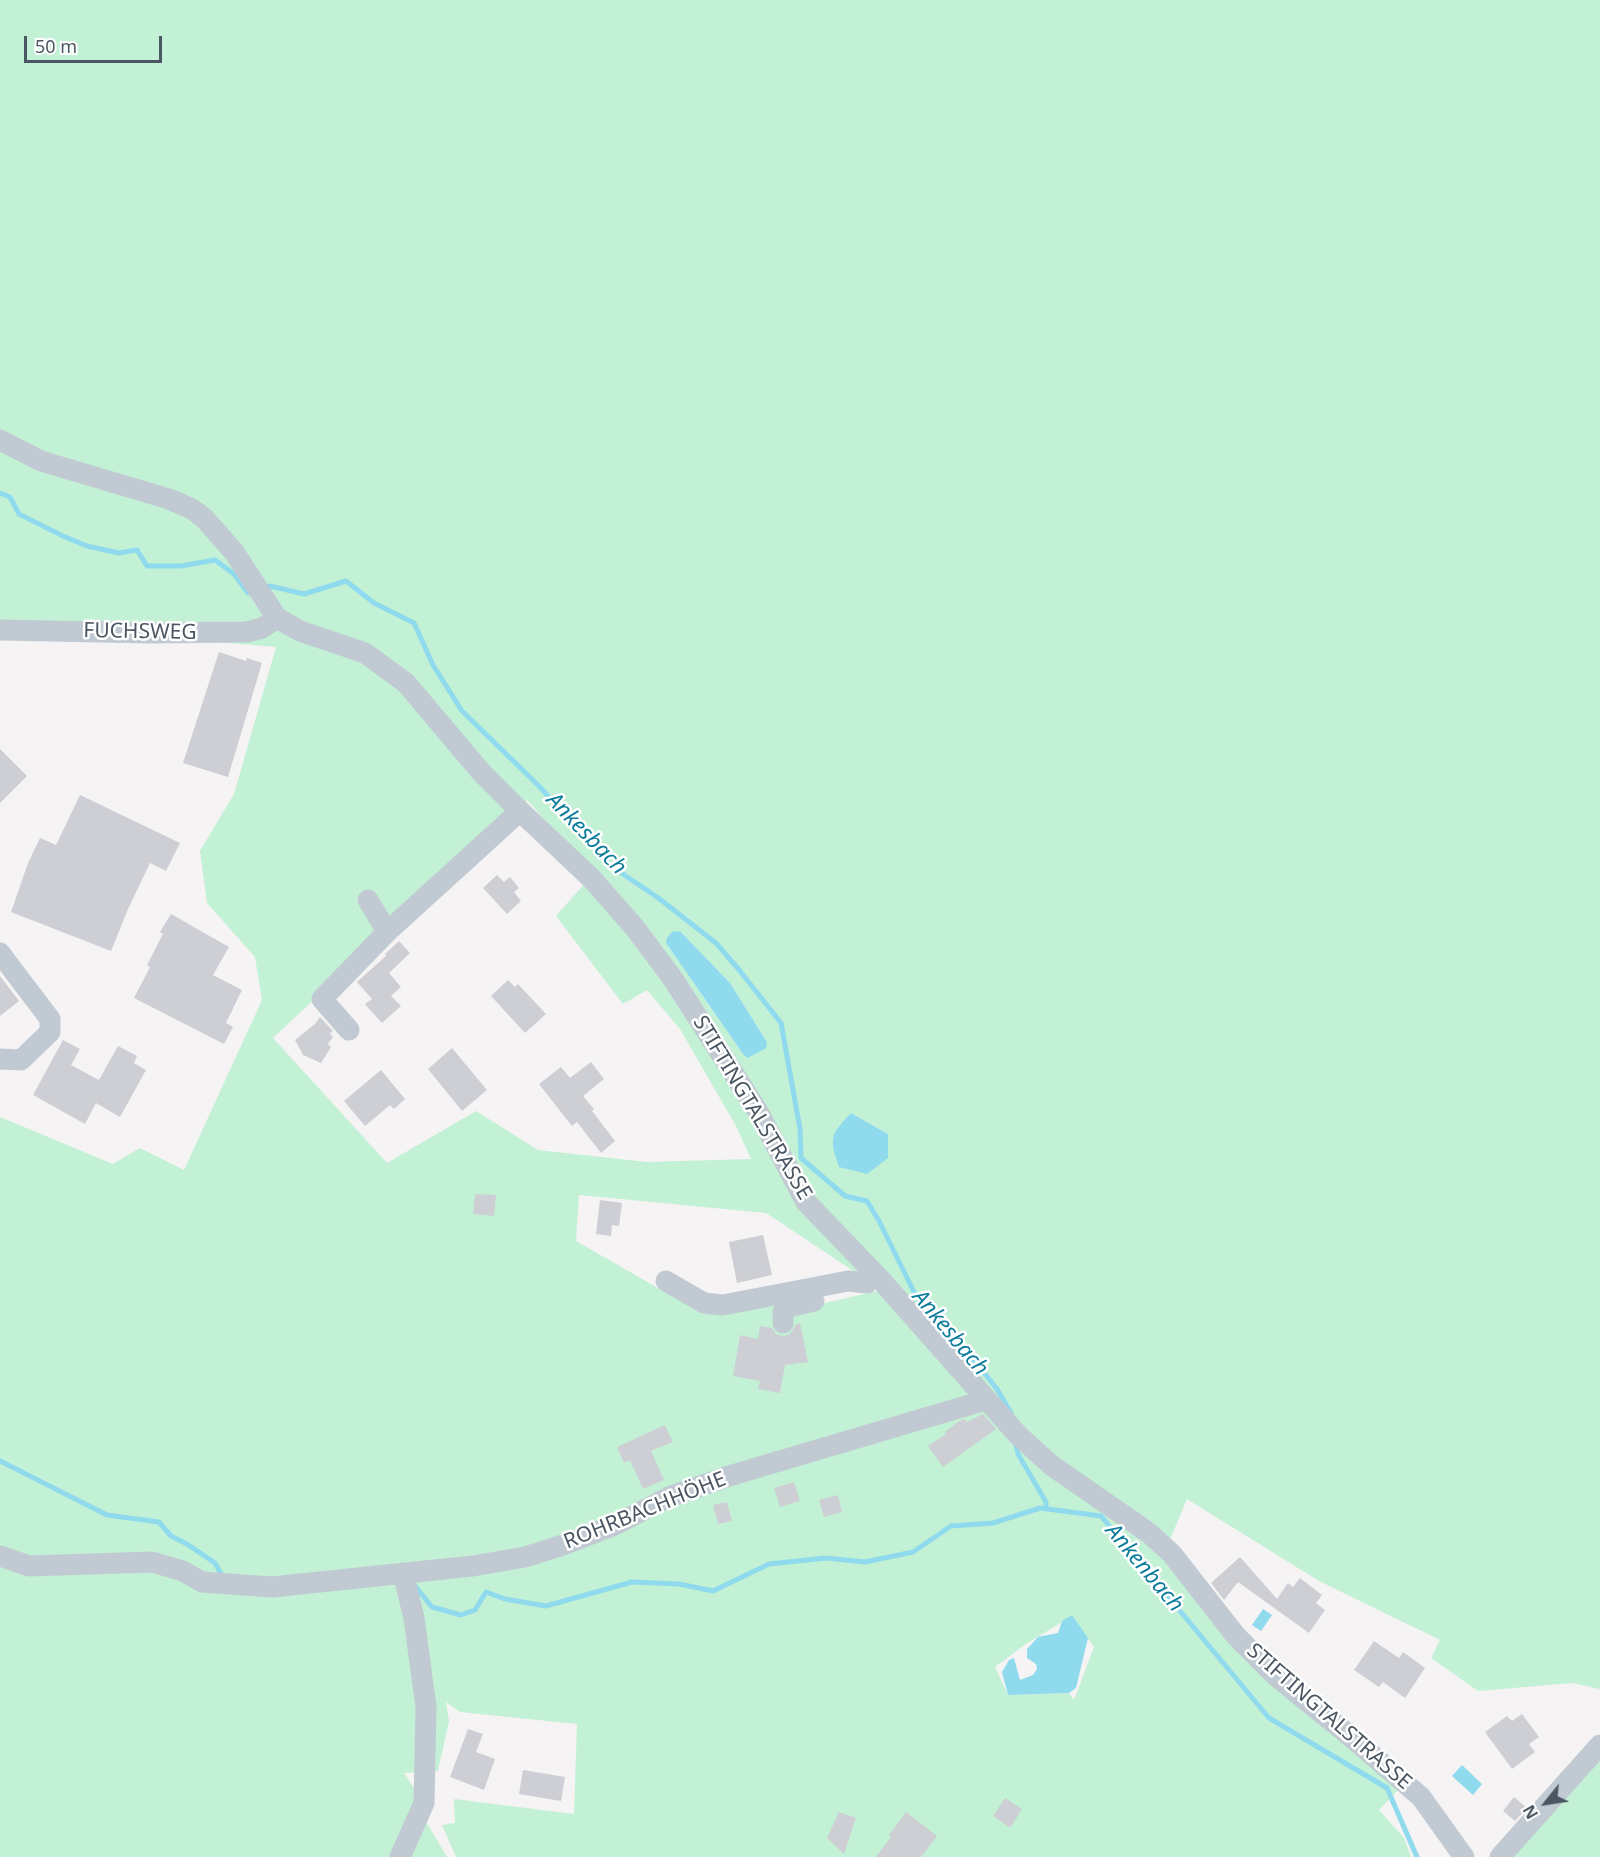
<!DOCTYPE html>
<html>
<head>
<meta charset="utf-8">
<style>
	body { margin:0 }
	#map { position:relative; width:1600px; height:1857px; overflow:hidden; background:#f5f3f3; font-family:"Noto Sans",sans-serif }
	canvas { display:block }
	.north { position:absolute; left:1516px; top:1773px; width:60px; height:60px; -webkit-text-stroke:4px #fff; paint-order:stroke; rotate:240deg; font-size:16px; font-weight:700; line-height:24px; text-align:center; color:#4a5661 }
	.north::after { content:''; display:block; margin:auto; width:21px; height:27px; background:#4a5661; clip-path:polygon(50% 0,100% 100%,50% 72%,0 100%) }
	.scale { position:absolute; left:24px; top:36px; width:138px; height:27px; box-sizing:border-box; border:3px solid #4a5661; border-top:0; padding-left:8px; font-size:18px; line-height:21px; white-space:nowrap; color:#4a5661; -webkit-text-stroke:4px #fff; paint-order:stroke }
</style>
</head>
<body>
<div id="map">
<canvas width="1600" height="1857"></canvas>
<div class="north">N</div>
<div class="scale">50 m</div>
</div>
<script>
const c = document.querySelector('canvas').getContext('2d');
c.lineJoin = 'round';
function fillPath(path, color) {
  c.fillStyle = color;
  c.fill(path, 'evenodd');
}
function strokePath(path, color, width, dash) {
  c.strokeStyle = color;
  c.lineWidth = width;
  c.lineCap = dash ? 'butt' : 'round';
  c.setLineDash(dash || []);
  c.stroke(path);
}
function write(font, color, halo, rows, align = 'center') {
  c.font = font + ' "Noto Sans",sans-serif';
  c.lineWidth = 5;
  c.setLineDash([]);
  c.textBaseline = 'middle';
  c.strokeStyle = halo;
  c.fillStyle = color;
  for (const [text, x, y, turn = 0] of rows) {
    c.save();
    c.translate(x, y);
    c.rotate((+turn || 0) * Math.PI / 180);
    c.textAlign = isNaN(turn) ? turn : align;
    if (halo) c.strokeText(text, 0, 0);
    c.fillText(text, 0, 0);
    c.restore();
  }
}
fillPath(new Path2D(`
	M 0,0 L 1600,0 L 1600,1689 L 1572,1683 L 1478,1691 L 1431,1658 L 1440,1640 L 1319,1581 L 1187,1499 L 1163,1556 L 1399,1789 L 1379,1810 L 1404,1838 L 1411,1857 L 456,1857 L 442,1825 L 455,1823 L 454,1799 L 574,1814 L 577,1724 L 460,1712 L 446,1702 L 449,1721 L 438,1771 L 404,1773 L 424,1803 L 393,1857 L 0,1857 L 0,1117 L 113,1164 L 140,1148 L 184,1170 L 262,1000 L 255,957 L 207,903 L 200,851 L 234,794 L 276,647 L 217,642 L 0,637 ZM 527,800 L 593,874 L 556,916 L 623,1004 L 647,990 L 680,1029 L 736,1126 L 751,1159 L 647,1162 L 538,1150 L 476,1111 L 387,1163 L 273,1038 ZM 681,932 L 730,983 L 767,1042 L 743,1054 L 666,943 ZM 851,1113 L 888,1134 L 888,1158 ZM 579,1195 L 766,1213 L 882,1290 L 798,1309 L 779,1299 L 708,1308 L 658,1288 L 576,1241 ZM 1072,1616 L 1094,1647 L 1074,1700 L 1069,1693 L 1008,1695 L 995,1667 L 1026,1644 Z
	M 1600,1744 L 1600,1857 L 1495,1857 Z
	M 425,1820 L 446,1855 L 447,1857 L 410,1857 Z`), '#c3f1d5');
fillPath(new Path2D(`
	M 673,931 L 681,932 L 730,983 L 767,1042 L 766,1048 L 748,1058 L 743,1054 L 666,943 L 667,938 Z
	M 851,1113 L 888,1134 L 888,1158 L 867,1174 L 839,1167 C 829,1138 830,1135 851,1113 Z
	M 1263,1609 L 1272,1615 L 1261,1631 L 1252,1625 Z
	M 1072,1615 L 1088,1638 L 1076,1688 L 1069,1693 L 1008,1695 L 1002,1672 L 1009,1660 L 1014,1658 L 1020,1680 L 1033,1675 L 1037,1669 L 1036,1664 L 1027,1658 L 1027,1649 L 1038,1637 L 1058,1633 L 1062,1621 Z
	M 1462,1765 L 1482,1784 L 1473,1795 L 1452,1776 Z`), '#90daee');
strokePath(new Path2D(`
	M 0,493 L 10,497 L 19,514 L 63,536 L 87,546 L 119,553 L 137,550 L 147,566 L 181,566 L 215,560 L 234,574 L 248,593 L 254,591
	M 263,588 L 270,586 L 304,594 L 346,581 L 374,603 L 414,623 L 433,665 L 462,711 L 538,785 L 611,866 L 657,897 L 716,943 L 740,971 L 781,1023 L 800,1129 L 801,1158 L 845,1196 L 867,1201 L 879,1221 L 917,1298 L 958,1340 L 997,1389 L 1011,1413
	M 1016,1445 L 1018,1454 L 1046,1502 L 1046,1509
	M 0,1461 L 107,1515 L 159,1522 L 171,1536 L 187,1544 L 215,1563 L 223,1577
	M 415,1586 L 432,1607 L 461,1615 L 475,1610 L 486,1592 L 505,1599 L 546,1606 L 632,1582 L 679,1584 L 713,1591 L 769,1564 L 826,1558 L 865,1562 L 913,1552 L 951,1526 L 993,1523 L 1040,1508 L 1101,1516 L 1269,1718 L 1387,1788 L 1417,1857`), '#90daee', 5);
fillPath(new Path2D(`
	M 219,652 L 246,661 L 247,658 L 262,663 L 228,777 L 183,763 Z
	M 0,749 L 27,776 L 0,803 Z
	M 80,795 L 180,843 L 166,871 L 150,863 L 128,909 L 111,951 L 11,912 L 28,863 L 40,838 L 56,845 Z
	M 497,875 L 504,882 L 510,877 L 519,888 L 514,892 L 521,901 L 507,914 L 483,888 Z
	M 171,914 L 229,947 L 213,975 L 242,990 L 226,1023 L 233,1027 L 224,1044 L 134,998 L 150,967 L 147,965 L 163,934 L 160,932 Z
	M 399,941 L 410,953 L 389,973 L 401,987 L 391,996 L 401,1006 L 382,1023 L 365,1004 L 372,999 L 357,982 L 386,956 L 385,954 Z
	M 0,976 L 19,1001 L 0,1016 Z
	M 508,980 L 515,987 L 518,984 L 546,1014 L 525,1033 L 491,996 Z
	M 320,1017 L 333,1031 L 330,1033 L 333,1037 L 328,1044 L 331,1047 L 321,1063 L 303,1055 L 295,1040 L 315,1024 Z
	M 63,1040 L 80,1049 L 71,1065 L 99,1080 L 118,1046 L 137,1056 L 134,1063 L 146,1070 L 120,1117 L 96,1103 L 85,1124 L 33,1095 Z
	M 452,1048 L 487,1090 L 462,1111 L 428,1069 Z
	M 591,1062 L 604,1079 L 583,1096 L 594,1109 L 592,1111 L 615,1141 L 601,1153 L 577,1122 L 572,1126 L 539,1084 L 561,1067 L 570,1078 Z
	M 381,1070 L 405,1099 L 394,1109 L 390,1105 L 365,1126 L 344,1101 Z
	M 475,1194 L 496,1195 L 494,1216 L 473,1214 Z
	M 600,1200 L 622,1203 L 619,1226 L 612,1225 L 611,1236 L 596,1234 Z
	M 763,1235 L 772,1275 L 737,1283 L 729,1242 Z
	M 800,1323 L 808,1362 L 785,1365 L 780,1393 L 758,1389 L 760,1381 L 733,1376 L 740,1335 L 758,1339 L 760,1326 L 772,1328 L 776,1334 L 784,1336 L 790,1334 L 796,1324 Z
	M 983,1414 L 996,1429 L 943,1467 L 928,1446 L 946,1434 L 945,1432 L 959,1421 L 965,1419 L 967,1422 Z
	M 665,1425 L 673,1442 L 651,1451 L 664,1480 L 643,1489 L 630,1460 L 624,1463 L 617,1447 Z
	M 794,1482 L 800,1501 L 780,1507 L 774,1488 Z
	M 838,1495 L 842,1512 L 824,1517 L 819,1500 Z
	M 727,1502 L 732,1521 L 718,1524 L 713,1505 Z
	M 1240,1557 L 1277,1599 L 1288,1583 L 1293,1587 L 1300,1578 L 1322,1595 L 1316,1603 L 1325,1610 L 1309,1633 L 1238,1582 L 1224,1600 L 1211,1583 Z
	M 1374,1641 L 1399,1658 L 1403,1652 L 1425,1668 L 1405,1698 L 1383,1682 L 1379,1687 L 1354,1670 Z
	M 1522,1714 L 1539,1737 L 1529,1744 L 1535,1752 L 1512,1769 L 1485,1732 L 1507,1716 L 1512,1721 Z
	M 468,1729 L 483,1734 L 476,1752 L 495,1759 L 484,1790 L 450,1777 Z
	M 523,1770 L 565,1777 L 561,1801 L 519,1794 Z
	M 1514,1797 L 1527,1808 L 1515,1821 L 1503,1811 Z
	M 1005,1798 L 1022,1809 L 1010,1828 L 993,1816 Z
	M 839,1812 L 856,1818 L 844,1854 L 827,1838 Z
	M 906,1812 L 937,1836 L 921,1857 L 876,1857 L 891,1837 L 889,1835 Z`), '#cdcfd5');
strokePath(new Path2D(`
	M 0,440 L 41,461 L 169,499 L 192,509 L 204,518 L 234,552 L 277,618 L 300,631 L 365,653 L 406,683 L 481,772 L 520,811 L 592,879 L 635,928 L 673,979 L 757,1110 L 806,1202 L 880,1279 L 1018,1435 L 1051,1465 L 1149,1533 L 1172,1554 L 1236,1636 L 1276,1676 L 1350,1736 L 1421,1797 L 1464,1857
	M 0,630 L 150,633 L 247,632 L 262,628 L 277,618
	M 368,900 L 387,932 L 520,811
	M 0,953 L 50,1019 L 50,1032 L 21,1060 L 0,1059
	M 349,1030 L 322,999 L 387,932
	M 666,1281 L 704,1303 L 723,1305 L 848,1281 L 867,1283
	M 783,1323 L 783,1312 L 788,1307 L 814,1301
	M 0,1556 L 29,1566 L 152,1562 L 183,1571 L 202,1582 L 272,1587 L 473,1566 L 525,1557 L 563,1545 L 615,1525 L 669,1497 L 729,1476 L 986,1400
	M 400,1857 L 424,1803 L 426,1707 L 414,1618 L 403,1573
	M 1500,1857 L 1600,1745`), '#c1cad2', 21);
write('21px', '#4a5661', '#fff', [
	["FUCHSWEG",140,632,1],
	["STIFTINGTALSTRASSE",752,1108,59],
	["ROHRBACHHÖHE",645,1511,-22],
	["STIFTINGTALSTRASSE",1329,1717,41]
]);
write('italic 22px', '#0c7c9b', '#fff', [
	["Ankesbach",586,834,46],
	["Ankesbach",950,1333,50],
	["Ankenbach",1144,1568,50]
]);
</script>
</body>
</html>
